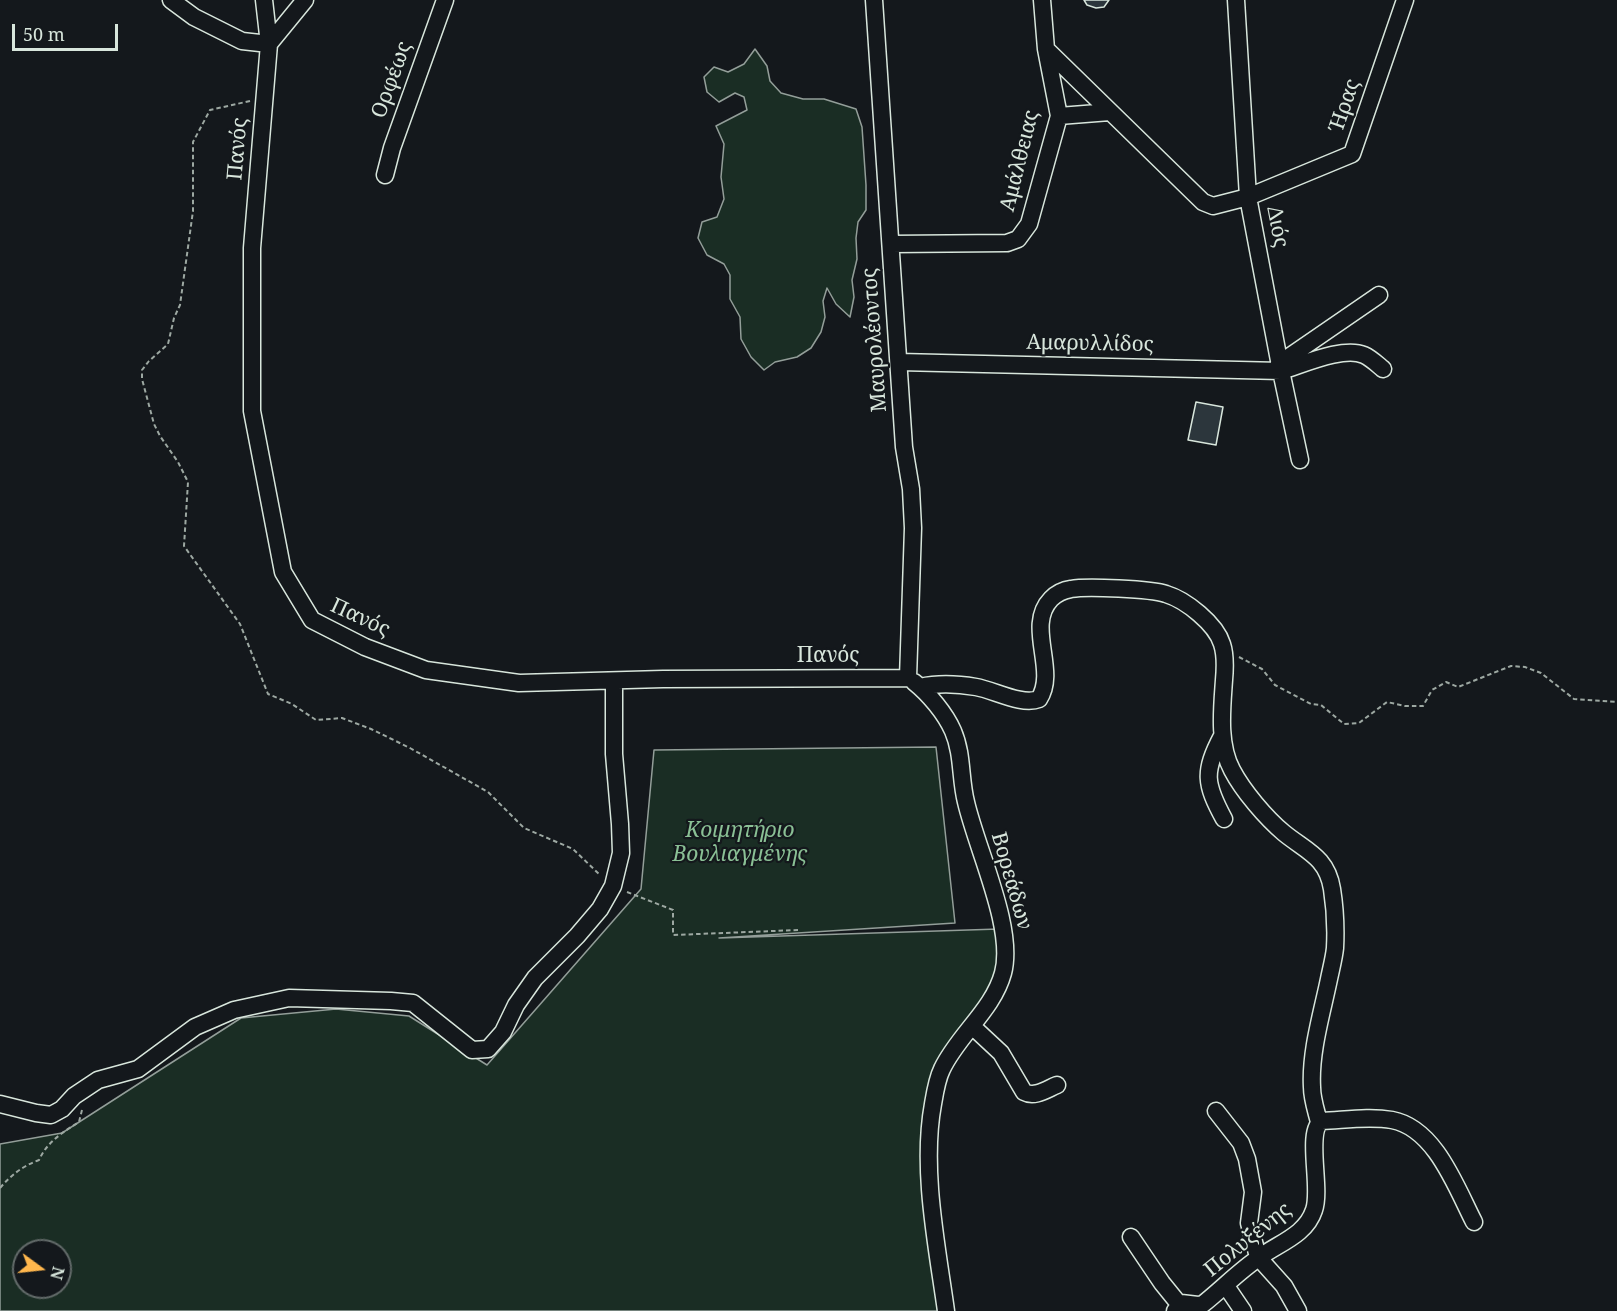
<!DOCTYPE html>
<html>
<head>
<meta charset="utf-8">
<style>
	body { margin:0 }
	#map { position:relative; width:1617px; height:1311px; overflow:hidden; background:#14181c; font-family:"Noto Serif",serif }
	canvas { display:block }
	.north { position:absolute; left:12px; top:1239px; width:60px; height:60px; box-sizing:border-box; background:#14181c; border:2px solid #626a69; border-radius:50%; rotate:105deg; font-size:16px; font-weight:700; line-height:24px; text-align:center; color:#d8e6dc }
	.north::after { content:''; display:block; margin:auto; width:21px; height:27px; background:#ffb74d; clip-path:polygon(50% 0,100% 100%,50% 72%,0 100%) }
	.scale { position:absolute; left:12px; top:24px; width:106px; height:27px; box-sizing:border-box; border:3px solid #d8e6dc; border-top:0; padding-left:8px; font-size:18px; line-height:21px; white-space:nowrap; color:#d8e6dc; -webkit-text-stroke:4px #14181c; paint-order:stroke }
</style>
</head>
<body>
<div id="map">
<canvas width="1617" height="1311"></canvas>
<div class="north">N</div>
<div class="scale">50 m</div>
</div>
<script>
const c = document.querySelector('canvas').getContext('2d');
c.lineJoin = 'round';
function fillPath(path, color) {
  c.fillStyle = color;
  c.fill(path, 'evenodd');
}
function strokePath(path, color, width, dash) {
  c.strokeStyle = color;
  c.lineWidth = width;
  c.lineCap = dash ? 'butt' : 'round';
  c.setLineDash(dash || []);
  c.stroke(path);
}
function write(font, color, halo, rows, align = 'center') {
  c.font = font + ' "Noto Serif",serif';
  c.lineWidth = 4.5;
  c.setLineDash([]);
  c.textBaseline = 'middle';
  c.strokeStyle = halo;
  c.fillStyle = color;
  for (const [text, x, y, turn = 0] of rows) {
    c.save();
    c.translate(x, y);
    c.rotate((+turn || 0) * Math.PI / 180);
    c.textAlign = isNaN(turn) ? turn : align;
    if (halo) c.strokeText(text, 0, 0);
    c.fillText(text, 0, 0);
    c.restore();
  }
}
const green = new Path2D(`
	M 755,49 L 767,66 L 770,81 L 781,93 L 803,99 L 824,99 L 856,109 L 862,127 L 866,185 L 866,210 L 858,222 L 856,238 L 857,259 L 852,280 L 854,297 L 850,317 L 836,304 L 827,288 L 823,301 L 825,317 L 821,332 L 811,348 L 797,357 L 775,362 L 764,370 L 751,357 L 741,339 L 740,317 L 730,299 L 730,275 L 724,264 L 707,255 L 698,238 L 702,222 L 717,217 L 724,199 L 721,177 L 724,144 L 716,126 L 747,110 L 744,97 L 735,93 L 719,102 L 707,92 L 704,77 L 714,67 L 728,72 L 744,64 Z
	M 936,747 L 955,923 L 719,938 L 999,929 L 996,979 L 937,1066 L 925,1121 L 950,1311 L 0,1311 L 0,1144 L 62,1133 L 241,1018 L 336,1009 L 409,1016 L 487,1065 L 641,889 L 654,750 ZM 24,1251 L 60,1251 L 60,1287 L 24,1287 Z`);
fillPath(green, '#1a2d24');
strokePath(green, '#939e99', 1.5);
const building = new Path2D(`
	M 1084,0 L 1109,0 L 1104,7 L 1096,8 L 1087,5 Z
	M 1196,402 L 1223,407 L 1216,445 L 1188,440 Z`);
fillPath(building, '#2c363c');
strokePath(building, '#d8e6dc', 1.5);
const minor = new Path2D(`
	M 171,0 L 194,17 L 242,41 L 269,44 L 305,0
	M 264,0 L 269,44 L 252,248 L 252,411 L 283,572 L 312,620 L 365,647 L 426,670 L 519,683 L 663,679 L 908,678
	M 874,0 L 904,447 L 911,489 L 913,528 L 908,678
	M 1236,0 L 1248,197 L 1281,371 L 1300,460
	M 1046,49 L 1203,202 L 1213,206 L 1248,197 L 1352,154 L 1405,0
	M 1059,116 L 1110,112
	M 385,175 L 392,148 L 445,0
	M 891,244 L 1007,243 L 1018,239 L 1029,224 L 1059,116 L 1046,49 L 1042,0
	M 899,362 L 1281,371 C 1302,365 1343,346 1364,355 C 1371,358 1378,365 1383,369
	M 1280,363 L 1379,295
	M 914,682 C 929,694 945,713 953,731 C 963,754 960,779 966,802 C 977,850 1015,928 1003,973 C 993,1010 958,1035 942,1069 C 937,1079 935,1092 933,1104 C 921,1169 937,1246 946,1311
	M 920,687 C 938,683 958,684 976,687 C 994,690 1022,706 1039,699 C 1058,670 1025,626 1051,599 C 1057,593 1064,590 1071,589 C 1086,586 1152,589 1166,594 C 1186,600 1216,624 1222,644 C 1226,656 1225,669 1224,680 C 1222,709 1218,744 1232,770 C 1243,791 1266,818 1284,833 C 1306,851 1327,857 1332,889 C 1335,908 1336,929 1335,948 C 1334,958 1331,969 1329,979 C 1322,1013 1310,1052 1312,1087 C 1312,1099 1316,1110 1319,1122
	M 1222,736 C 1203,772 1205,784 1224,819
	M 972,1026 L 1001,1053 L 1024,1092 C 1035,1098 1047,1089 1057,1085
	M 0,1104 L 36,1113 L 51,1115 L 62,1109 L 74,1096 L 98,1080 L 138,1069 L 195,1027 L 234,1010 L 289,998 L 391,1001 L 413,1003 L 472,1050 L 488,1049 L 503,1032 L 516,1005 L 535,978 L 577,936 L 600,909 L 613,886 L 621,853 L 620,824 L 614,754 L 614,681
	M 1216,1111 L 1241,1143 L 1247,1159 L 1253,1192 L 1249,1223 L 1258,1257 L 1284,1286 L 1298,1311
	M 1131,1237 L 1162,1283 L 1179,1304
	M 1226,1286 L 1243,1311
	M 1175,1311 L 1181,1303 L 1198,1305 L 1203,1304 C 1222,1289 1240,1270 1260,1257 C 1279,1243 1306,1235 1314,1210 C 1322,1188 1305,1131 1322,1121 C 1345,1120 1369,1116 1392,1120 C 1435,1128 1456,1187 1474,1222`);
strokePath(minor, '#d8e6dc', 19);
strokePath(new Path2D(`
	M 250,101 L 210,110 L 193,142 L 193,211 L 180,305 L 174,318 L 168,344 L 149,361 L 142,370 L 142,379 L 154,424 L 160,436 L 178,462 L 188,482 L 184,546 L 240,624 L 268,694 L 292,704 L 316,720 L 342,718 L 371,729 L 410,748 L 488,792 L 524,828 L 573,849 L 600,875
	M 1239,657 L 1262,669 L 1275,685 L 1311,704 L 1321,705 L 1344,724 L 1359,723 L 1387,702 L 1405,706 L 1423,706 L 1432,690 L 1446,682 L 1458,687 L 1511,666 L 1525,667 L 1541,673 L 1574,699 L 1617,702
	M 627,892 L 673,910 L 673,935 L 798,930
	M 0,1188 C 12,1174 23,1166 39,1160 C 47,1142 63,1132 79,1122 L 82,1110`), '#9da8a2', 2, [4.5, 3]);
strokePath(minor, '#14181c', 16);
write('21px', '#d8e6dc', '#14181c', [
	["Ορφέως",392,80,-70],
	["Ήρας",1345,106,-71],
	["Πανός",238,149,-85],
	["Αμάλθειας",1020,161,-76],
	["Διός",1277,227,79],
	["Μαυρολέοντος",875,340,-94],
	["Αμαρυλλίδος",1090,344,1],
	["Πανός",360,618,25],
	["Πανός",828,656],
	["Βορεάδων",1011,881,74],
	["Πολυξένης",1248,1240,-39]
]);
write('italic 21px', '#8ac095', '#14181c', [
	["Κοιμητήριο",740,831],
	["Βουλιαγμένης",740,855]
]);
</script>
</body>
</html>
